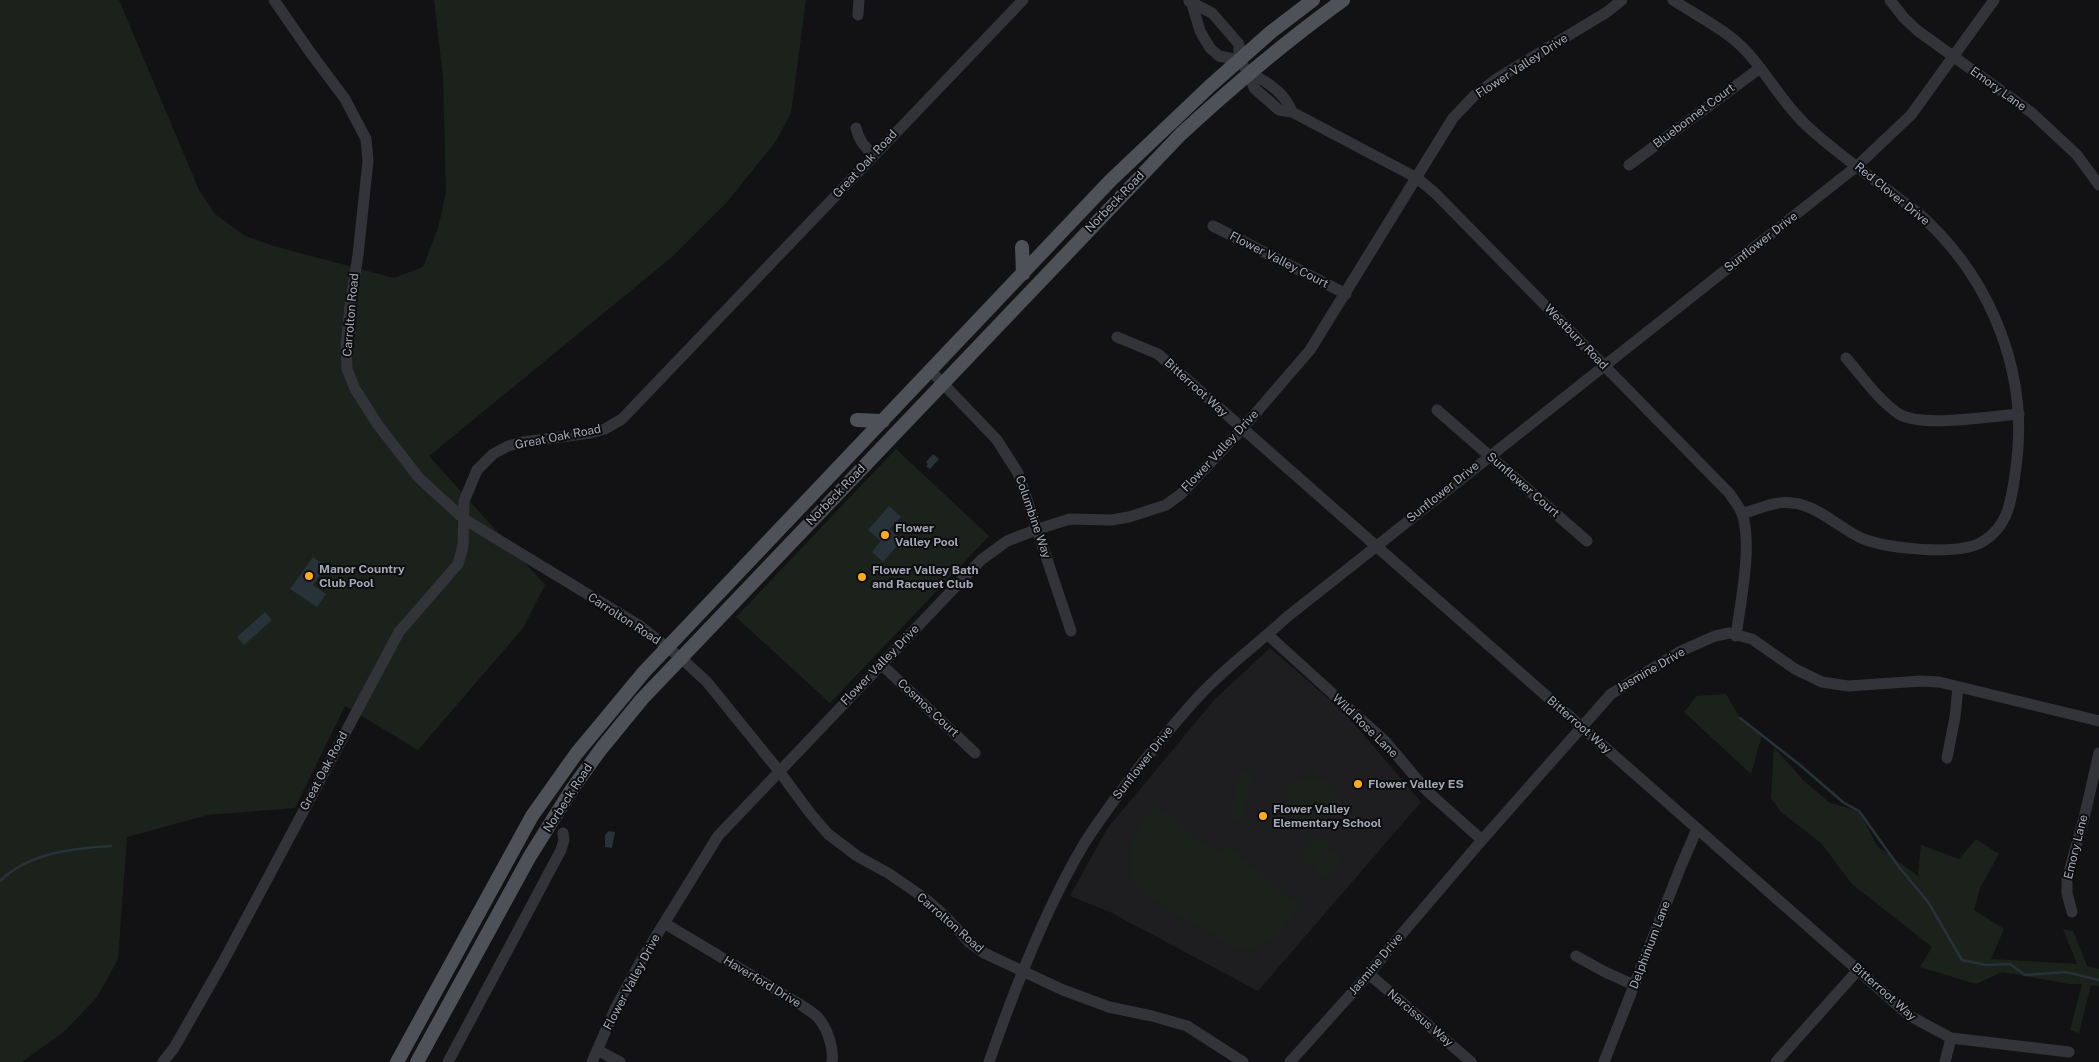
<!DOCTYPE html>
<html>
<head>
<meta charset="utf-8">
<style>
	body { margin:0 }
	canvas { display:block; background:#121214 }
</style>
</head>
<body>
<canvas width="2099" height="1062"></canvas>
<script>
const c = document.querySelector('canvas').getContext('2d');
c.lineJoin = 'round';
function fillPath(path, color) {
  c.fillStyle = color;
  c.fill(path, 'evenodd');
}
function strokePath(path, color, width, dash) {
  c.strokeStyle = color;
  c.lineWidth = width;
  c.lineCap = dash ? 'butt' : 'round';
  c.setLineDash(dash || []);
  c.stroke(path);
}
function write(font, color, halo, rows, align = 'center') {
  c.font = font + ' "Public Sans",sans-serif';
  c.lineWidth = 4;
  c.setLineDash([]);
  c.textBaseline = 'middle';
  c.strokeStyle = halo;
  c.fillStyle = color;
  for (const [text, x, y, turn = 0] of rows) {
    c.save();
    c.translate(x, y);
    c.rotate((+turn || 0) * Math.PI / 180);
    c.textAlign = isNaN(turn) ? turn : align;
    if (halo) c.strokeText(text, 0, 0);
    c.fillText(text, 0, 0);
    c.restore();
  }
}
fillPath(new Path2D(`
	M 1270,648 L 1344,712 L 1421,802 L 1258,991 L 1110,912 L 1070,896 L 1107,829 L 1215,699 Z`), '#1e1e21');
fillPath(new Path2D(`
	M 0,0 L 119,0 L 199,190 L 215,214 L 245,236 L 277,247 L 394,278 L 423,267 L 438,228 L 446,193 L 443,77 L 434,0 L 806,0 L 791,113 L 776,141 L 727,202 L 672,257 L 429,456 L 545,585 L 523,628 L 418,750 L 345,706 L 295,808 L 208,815 L 127,837 L 118,959 L 97,997 L 66,1030 L 22,1062 L 0,1062 Z
	M 896,449 L 989,536 L 830,703 L 736,617 Z
	M 1726,694 L 1740,718 L 1762,735 L 1751,774 L 1684,712 L 1697,696 Z
	M 1774,747 L 1803,780 L 1830,803 L 1859,811 L 1877,846 L 1918,876 L 1921,845 L 1959,859 L 1976,839 L 1999,854 L 1980,888 L 1974,910 L 2004,929 L 1991,959 L 2077,964 L 2063,929 L 2073,931 L 2087,966 L 2099,969 L 2099,986 L 2091,985 L 2079,1033 L 2070,1030 L 2082,984 L 2069,984 L 2002,972 L 1976,984 L 1920,967 L 1932,947 L 1852,884 L 1821,843 L 1781,812 L 1771,798 Z
	M 1239,772 L 1252,775 L 1242,819 L 1230,819 Z
	M 1309,777 C 1327,778 1336,787 1337,805 L 1329,816 L 1296,822 C 1287,813 1285,804 1287,792 L 1297,781 Z
	M 1155,804 L 1218,854 L 1226,844 L 1301,907 L 1274,937 L 1259,948 L 1246,950 L 1233,947 L 1144,895 L 1131,878 L 1130,854 L 1135,837 Z
	M 1318,835 L 1330,846 L 1311,866 L 1299,855 Z
	M 1332,848 L 1344,859 L 1325,879 L 1313,868 Z`), '#1a221b');
fillPath(new Path2D(`
	M 933,454 L 939,459 L 930,469 L 926,466 L 928,464 L 926,462 Z
	M 889,506 L 901,517 L 890,529 L 902,540 L 883,562 L 872,552 L 881,541 L 868,530 Z
	M 313,557 L 326,566 L 313,585 L 326,594 L 317,607 L 290,589 Z
	M 265,612 L 272,620 L 244,645 L 237,637 Z
	M 609,831 L 615,832 L 612,848 L 605,847 L 605,835 Z`), '#273239');
strokePath(new Path2D(`
	M 1740,718 L 1800,765 L 1844,803 L 1859,811 L 1899,867 L 1928,902 L 1962,960 L 1986,965 L 2010,964 L 2025,975 L 2066,972 L 2099,980
	M 0,881 C 29,853 73,848 111,846`), '#273239', 2.5);
strokePath(new Path2D(`
	M 274,0 L 310,52 L 345,99 L 366,139 L 368,161 L 358,255 L 350,306 L 346,346 L 347,369 L 355,389 L 378,425 L 419,478 L 464,519 L 640,626 L 681,658 L 707,682 L 779,771 L 810,813 L 828,834 L 857,856 L 888,873 L 923,897 L 944,915 L 969,942 L 984,953 L 1063,990 L 1109,1007 L 1152,1016 L 1187,1026 L 1243,1062
	M 1673,0 C 1697,16 1727,30 1747,52 C 1768,75 1784,105 1807,126 C 1835,152 1867,174 1897,197 C 1907,205 1918,212 1927,221 C 1993,284 2029,376 2016,467 C 2012,496 2010,526 1982,542 C 1958,556 1885,549 1861,538 C 1838,527 1818,506 1793,503 C 1776,500 1758,509 1742,514
	M 1890,0 L 1904,18 L 1918,31 L 2032,113 L 2077,155 L 2099,185
	M 1189,1 L 1212,13 L 1239,44 L 1239,60
	M 1192,4 L 1200,31 L 1210,48 L 1219,56 L 1239,60 L 1249,73 L 1254,88 L 1279,110 L 1292,112 L 1417,178 L 1435,193 L 1730,494 C 1734,501 1740,507 1742,514 C 1753,544 1740,604 1736,636
	M 858,15 L 859,0
	M 1249,73 C 1267,81 1285,93 1292,112
	M 856,128 C 859,140 864,147 874,155
	M 1629,165 L 1760,68
	M 1213,226 L 1346,294
	M 1117,337 L 1158,354 L 1910,1016 L 1951,1038 L 2069,1052
	M 1846,358 C 1862,376 1878,400 1899,414 C 1922,428 1991,416 2019,414
	M 931,371 L 997,440 L 1018,473 L 1071,631
	M 1437,410 L 1587,541
	M 1268,635 L 1385,741 L 1427,791 L 1482,840
	M 881,664 L 975,753
	M 1947,758 L 1955,717 L 1958,687
	M 2072,912 L 2067,893 L 2067,879 L 2085,814 L 2099,753
	M 664,923 L 801,1005 C 807,1009 816,1014 820,1020 C 828,1031 834,1049 832,1062
	M 1576,956 L 1605,972 L 1634,985
	M 1369,974 L 1471,1062
	M 597,1050 L 620,1062
	M 163,1062 L 174,1048 L 223,962 L 399,632 L 458,564 L 463,546 L 464,501 L 477,470 L 493,454 L 508,446 L 523,442 L 590,433 L 605,429 L 622,419 L 1023,0
	M 448,1062 L 561,850 L 564,840 L 563,833
	M 592,1062 L 616,1007 L 642,959 L 718,836 L 981,560 L 1007,541 L 1038,529 L 1070,519 L 1111,520 L 1129,517 L 1166,505 L 1181,494 L 1242,429 L 1310,350 L 1453,118 L 1474,96 L 1498,78 L 1607,12 L 1622,0
	M 989,1062 C 1014,990 1045,909 1084,844 C 1102,815 1123,788 1144,761 C 1162,739 1180,716 1200,695 C 1227,666 1259,643 1287,617 L 1857,166 L 1911,115 L 1994,0
	M 1290,1062 L 1369,974 L 1388,950 L 1482,840 L 1611,694 L 1681,651 L 1715,636 L 1729,633 L 1752,639 L 1795,669 L 1822,682 L 1848,686 L 1921,681 L 1939,682 L 2099,721
	M 1604,1062 L 1681,866 L 1697,829
	M 1776,1062 L 1858,970
	M 1945,1062 L 1951,1038`), '#333439', 11);
strokePath(new Path2D(`
	M 1022,247 L 1023,274
	M 857,420 L 883,421
	M 397,1062 L 532,816 L 576,754 L 644,672 L 1110,181 L 1210,86 L 1271,32 L 1313,0
	M 417,1062 L 530,856 L 572,789 L 601,749 L 642,699 L 1181,134 C 1233,86 1286,41 1343,0`), '#4e5158', 14);
for (const [x, y, r, color] of [
	[885,535,5,"#ffab1f"],
	[309,576,5,"#ffab1f"],
	[862,577,5,"#ffab1f"],
	[1358,784,5,"#ffab1f"],
	[1263,816,5,"#ffab1f"]
]) {
  const dot = new Path2D();
  dot.arc(x, y, r, 0, 2 * Math.PI);
  c.fillStyle = color;
  c.fill(dot);
  strokePath(dot, '#0d0d0f', 2);
}
write('12px', '#a2a9b6', '#0d0d0f', [
	["Flower Valley Drive",1522,66,-33],
	["Emory Lane",1998,89,36],
	["Bluebonnet Court",1694,116,-37],
	["Great Oak Road",865,164,-47],
	["Red Clover Drive",1892,194,39],
	["Norbeck Road",1115,202,-46],
	["Sunflower Drive",1761,242,-38],
	["Flower Valley Court",1279,260,27],
	["Carrolton Road",351,315,-85],
	["Westbury Road",1576,337,46],
	["Bitterroot Way",1196,388,42],
	["Great Oak Road",558,437,-11],
	["Flower Valley Drive",1220,451,-47],
	["Sunflower Court",1523,485,41],
	["Sunflower Drive",1443,492,-39],
	["Norbeck Road",836,495,-46],
	["Columbine Way",1033,517,71],
	["Carrolton Road",624,619,33],
	["Flower Valley Drive",880,665,-46],
	["Jasmine Drive",1651,670,-30],
	["Cosmos Court",928,708,43],
	["Bitterroot Way",1579,725,41],
	["Wild Rose Lane",1365,726,44],
	["Sunflower Drive",1143,763,-52],
	["Great Oak Road",324,771,-62],
	["Norbeck Road",568,798,-57],
	["Emory Lane",2076,847,-76],
	["Carrolton Road",950,923,41],
	["Delphinium Lane",1650,945,-69],
	["Jasmine Drive",1376,964,-50],
	["Flower Valley Drive",632,982,-62],
	["Haverford Drive",762,982,31],
	["Bitterroot Way",1884,992,41],
	["Narcissus Way",1420,1018,40]
]);
write('bold 12px', '#a2a9b6', '#0d0d0f', [
	["Flower",895,528],
	["Valley Pool",895,542],
	["Manor Country",319,569],
	["Club Pool",319,583],
	["Flower Valley Bath",872,570],
	["and Racquet Club",872,584],
	["Flower Valley ES",1368,784],
	["Flower Valley",1273,809],
	["Elementary School",1273,823]
], 'left');
</script>
</body>
</html>
